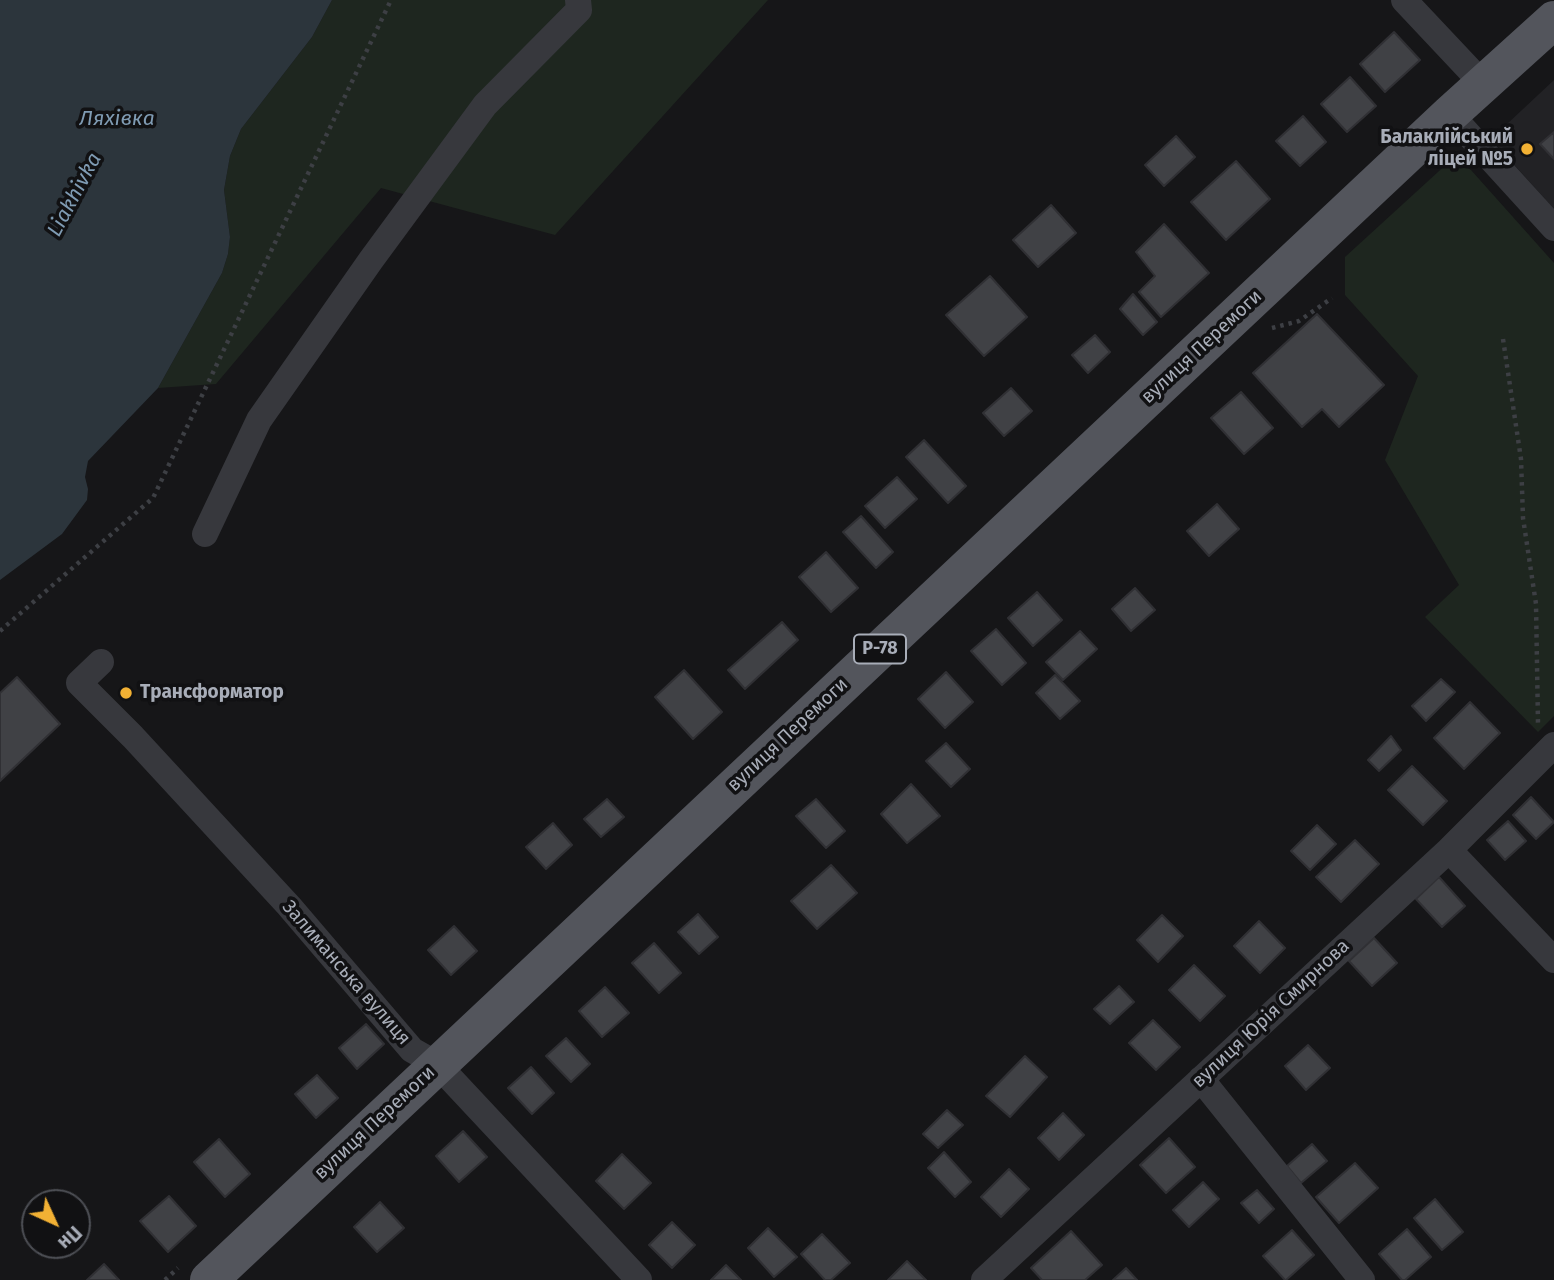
<!DOCTYPE html>
<html>
<head>
<meta charset="utf-8">
<style>
	body { margin:0 }
	#map { position:relative; width:1554px; height:1280px; overflow:hidden; background:#161618; font-family:"Fira Sans",sans-serif }
	canvas { display:block }
	.north { position:absolute; left:21px; top:1189px; width:70px; height:70px; box-sizing:border-box; background:#111113; border:2px solid #4d4f55; border-radius:50%; rotate:135deg; font-size:19px; font-weight:700; line-height:28px; text-align:center; color:#a8adb8 }
	.north::after { content:''; display:block; margin:auto; width:24px; height:32px; background:#f2b134; clip-path:polygon(50% 0,100% 100%,50% 72%,0 100%) }
</style>
</head>
<body>
<div id="map">
<canvas width="1554" height="1280"></canvas>
<div class="north">Пн</div>
</div>
<script>
const c = document.querySelector('canvas').getContext('2d');
c.lineJoin = 'round';
function fillPath(path, color) {
  c.fillStyle = color;
  c.fill(path, 'evenodd');
}
function strokePath(path, color, width, dash) {
  c.strokeStyle = color;
  c.lineWidth = width;
  c.lineCap = dash ? 'butt' : 'round';
  c.setLineDash(dash || []);
  c.stroke(path);
}
function write(font, color, halo, rows, align = 'center') {
  c.font = font + ' "Fira Sans",sans-serif';
  c.lineWidth = 7;
  c.setLineDash([]);
  c.textBaseline = 'middle';
  c.strokeStyle = halo;
  c.fillStyle = color;
  for (const [text, x, y, turn = 0] of rows) {
    c.save();
    c.translate(x, y);
    c.rotate((+turn || 0) * Math.PI / 180);
    c.textAlign = isNaN(turn) ? turn : align;
    if (halo) c.strokeText(text, 0, 0);
    c.fillText(text, 0, 0);
    c.restore();
  }
}
fillPath(new Path2D(`
	M 1554,80 L 1554,209 L 1491,139 Z`), '#222225');
fillPath(new Path2D(`
	M 332,0 L 768,0 L 555,235 L 381,188 L 216,384 L 158,388 L 222,273 L 228,254 L 230,237 L 224,190 L 230,156 L 241,129 L 312,37 Z
	M 1450,161 L 1459,163 L 1471,170 L 1554,263 L 1554,716 L 1538,732 L 1425,617 L 1459,585 L 1385,460 L 1418,376 L 1345,295 L 1345,257 Z`), '#1e261f');
fillPath(new Path2D(`
	M 0,0 L 332,0 L 312,37 L 241,129 L 230,156 L 224,190 L 230,237 L 228,254 L 222,273 L 158,388 L 88,461 L 85,477 L 88,489 L 87,500 L 62,534 L 0,580 Z`), '#2c353c');
const building = new Path2D(`
	M 1394,32 L 1420,60 L 1385,92 L 1360,64 Z
	M 1350,77 L 1376,106 L 1347,132 L 1321,104 Z
	M 1303,116 L 1326,142 L 1300,166 L 1276,141 Z
	M 1554,132 L 1554,159 L 1540,144 Z
	M 1176,136 L 1195,157 L 1164,186 L 1145,165 Z
	M 1236,161 L 1270,199 L 1226,240 L 1191,202 Z
	M 1051,205 L 1076,233 L 1038,267 L 1013,240 Z
	M 1164,224 L 1209,273 L 1161,317 L 1139,292 L 1155,276 L 1136,252 Z
	M 990,276 L 1027,317 L 984,356 L 946,315 Z
	M 1133,294 L 1157,322 L 1143,335 L 1120,309 Z
	M 1317,314 L 1384,385 L 1339,427 L 1322,409 L 1302,427 L 1253,373 Z
	M 1095,335 L 1110,352 L 1088,373 L 1072,355 Z
	M 1011,388 L 1032,411 L 1004,436 L 983,413 Z
	M 1241,392 L 1273,428 L 1244,454 L 1211,418 Z
	M 924,440 L 966,486 L 948,503 L 906,457 Z
	M 897,477 L 917,499 L 885,528 L 865,506 Z
	M 1217,504 L 1239,529 L 1209,556 L 1187,531 Z
	M 861,516 L 893,552 L 876,568 L 843,532 Z
	M 826,552 L 858,588 L 831,612 L 799,577 Z
	M 1135,588 L 1155,610 L 1131,631 L 1112,609 Z
	M 1037,592 L 1062,620 L 1033,646 L 1008,618 Z
	M 782,622 L 798,640 L 745,689 L 728,670 Z
	M 996,629 L 1026,663 L 1002,685 L 971,651 Z
	M 1080,631 L 1097,649 L 1063,680 L 1046,662 Z
	M 684,670 L 722,712 L 693,739 L 655,697 Z
	M 946,672 L 973,702 L 945,728 L 918,699 Z
	M 1055,675 L 1080,701 L 1060,719 L 1036,693 Z
	M 17,677 L 60,724 L 0,781 L 0,693 Z
	M 1441,679 L 1455,692 L 1426,721 L 1412,706 Z
	M 127,686 L 133,692 L 125,700 L 120,694 Z
	M 1470,702 L 1500,733 L 1464,769 L 1434,738 Z
	M 1391,736 L 1401,750 L 1379,771 L 1368,760 Z
	M 946,743 L 970,769 L 951,787 L 926,761 Z
	M 1412,766 L 1447,801 L 1423,825 L 1388,790 Z
	M 911,784 L 940,816 L 907,843 L 881,814 Z
	M 1531,797 L 1554,822 L 1536,839 L 1513,815 Z
	M 607,799 L 624,817 L 601,837 L 584,819 Z
	M 816,799 L 845,831 L 826,848 L 796,816 Z
	M 1508,821 L 1526,841 L 1505,860 L 1487,840 Z
	M 553,823 L 572,845 L 546,869 L 526,847 Z
	M 1317,825 L 1336,844 L 1310,870 L 1291,851 Z
	M 1355,840 L 1379,864 L 1341,902 L 1316,877 Z
	M 831,865 L 857,893 L 817,929 L 791,901 Z
	M 1439,877 L 1465,906 L 1442,927 L 1416,899 Z
	M 698,914 L 718,937 L 699,954 L 678,932 Z
	M 1162,915 L 1183,936 L 1158,962 L 1137,940 Z
	M 1259,921 L 1285,948 L 1260,973 L 1234,946 Z
	M 454,926 L 477,951 L 451,975 L 428,950 Z
	M 1374,938 L 1397,963 L 1372,986 L 1349,961 Z
	M 654,943 L 681,973 L 659,993 L 632,963 Z
	M 1194,965 L 1225,996 L 1200,1021 L 1169,990 Z
	M 1119,986 L 1134,1002 L 1110,1024 L 1094,1009 Z
	M 605,987 L 629,1013 L 602,1037 L 579,1011 Z
	M 1153,1020 L 1180,1047 L 1156,1070 L 1129,1043 Z
	M 366,1024 L 384,1044 L 357,1069 L 339,1048 Z
	M 566,1038 L 590,1064 L 571,1082 L 546,1056 Z
	M 1308,1045 L 1330,1068 L 1306,1090 L 1285,1066 Z
	M 1025,1056 L 1047,1077 L 1010,1117 L 986,1096 Z
	M 531,1067 L 554,1093 L 532,1114 L 508,1088 Z
	M 317,1075 L 338,1098 L 316,1118 L 295,1094 Z
	M 947,1110 L 963,1125 L 938,1148 L 923,1134 Z
	M 1063,1113 L 1084,1135 L 1059,1160 L 1038,1138 Z
	M 463,1131 L 487,1157 L 459,1182 L 436,1156 Z
	M 1169,1138 L 1195,1167 L 1166,1193 L 1140,1165 Z
	M 219,1139 L 250,1174 L 225,1197 L 194,1162 Z
	M 1312,1144 L 1327,1161 L 1301,1183 L 1287,1166 Z
	M 944,1152 L 971,1182 L 955,1197 L 928,1168 Z
	M 622,1154 L 651,1183 L 624,1209 L 596,1181 Z
	M 1355,1163 L 1378,1188 L 1339,1223 L 1316,1197 Z
	M 1009,1169 L 1029,1189 L 1001,1217 L 981,1197 Z
	M 1203,1182 L 1219,1199 L 1189,1227 L 1173,1210 Z
	M 1257,1190 L 1274,1209 L 1259,1223 L 1241,1203 Z
	M 169,1196 L 196,1226 L 168,1252 L 140,1221 Z
	M 1435,1199 L 1463,1232 L 1442,1250 L 1414,1218 Z
	M 380,1202 L 404,1228 L 377,1252 L 354,1227 Z
	M 672,1222 L 695,1245 L 672,1268 L 649,1245 Z
	M 768,1228 L 797,1257 L 774,1277 L 748,1248 Z
	M 1407,1229 L 1431,1257 L 1405,1280 L 1402,1280 L 1379,1254 Z
	M 1292,1230 L 1314,1255 L 1286,1280 L 1285,1280 L 1263,1256 Z
	M 1071,1231 L 1102,1265 L 1085,1280 L 1042,1280 L 1031,1268 Z
	M 822,1234 L 850,1263 L 831,1280 L 825,1280 L 801,1254 Z
	M 907,1261 L 926,1280 L 888,1280 Z
	M 104,1264 L 119,1280 L 87,1280 Z
	M 726,1265 L 741,1280 L 711,1280 Z
	M 1126,1268 L 1137,1280 L 1113,1280 Z`);
fillPath(building, '#404145');
strokePath(building, '#303034', 2);
strokePath(new Path2D(`
	M 1272,328 L 1299,321 L 1332,298
	M 1503,339 L 1521,459 L 1523,518 L 1536,604 L 1538,724
	M 0,631 L 153,498 L 391,0
	M 165,1280 L 178,1268`), '#3d3f44', 4.5, [3.5, 5]);
strokePath(new Path2D(`
	M 1404,0 L 1483,84
	M 1450,114 L 1554,228
	M 205,534 L 259,420 L 371,260 L 485,105 L 579,10 L 578,0
	M 101,662 L 79,683 L 133,737 L 289,906 L 412,1050 L 437,1064 L 639,1280
	M 1449,850 L 1554,960
	M 1201,1079 L 1362,1280
	M 984,1280 L 1449,850 L 1554,745`), '#37383d', 26);
strokePath(new Path2D(`
	M 209,1280 L 1450,114 L 1554,20`), '#53555c', 38);
for (const [x, y, r, color] of [
	[1527,149,7,"#f2b134"],
	[126,693,7,"#f2b134"]
]) {
  const dot = new Path2D();
  dot.arc(x, y, r, 0, 2 * Math.PI);
  c.fillStyle = color;
  c.fill(dot);
  strokePath(dot, '#111113', 2.5);
}
for (const [x, y, w] of [
	[880,649,52]
]) {
  const box = new Path2D();
  box.roundRect(x - w / 2, y - 14.5, w, 29, 5);
  c.fillStyle = '#111113';
  c.fill(box);
  strokePath(box, '#a8adb8', 2);
}
write('bold 18px', '#a8adb8', null, [
	["Р-78",880,649]
]);
write('bold 19px', '#a8adb8', '#111113', [
	["Балаклійський",1513,138],
	["ліцей №5",1513,160],
	["Трансформатор",140,693,"left"]
], 'right');
write('19px', '#a8adb8', '#111113', [
	["вулиця Перемоги",1202,347,-43],
	["вулиця Перемоги",788,735,-43],
	["Залиманська вулиця",346,973,49],
	["вулиця Юрія Смирнова",1271,1014,-43],
	["вулиця Перемоги",375,1123,-43]
]);
write('italic 21px', '#7f9bb3', '#111113', [
	["Ляхівка",117,119],
	["Liakhivka",75,195,-62]
]);
</script>
</body>
</html>
